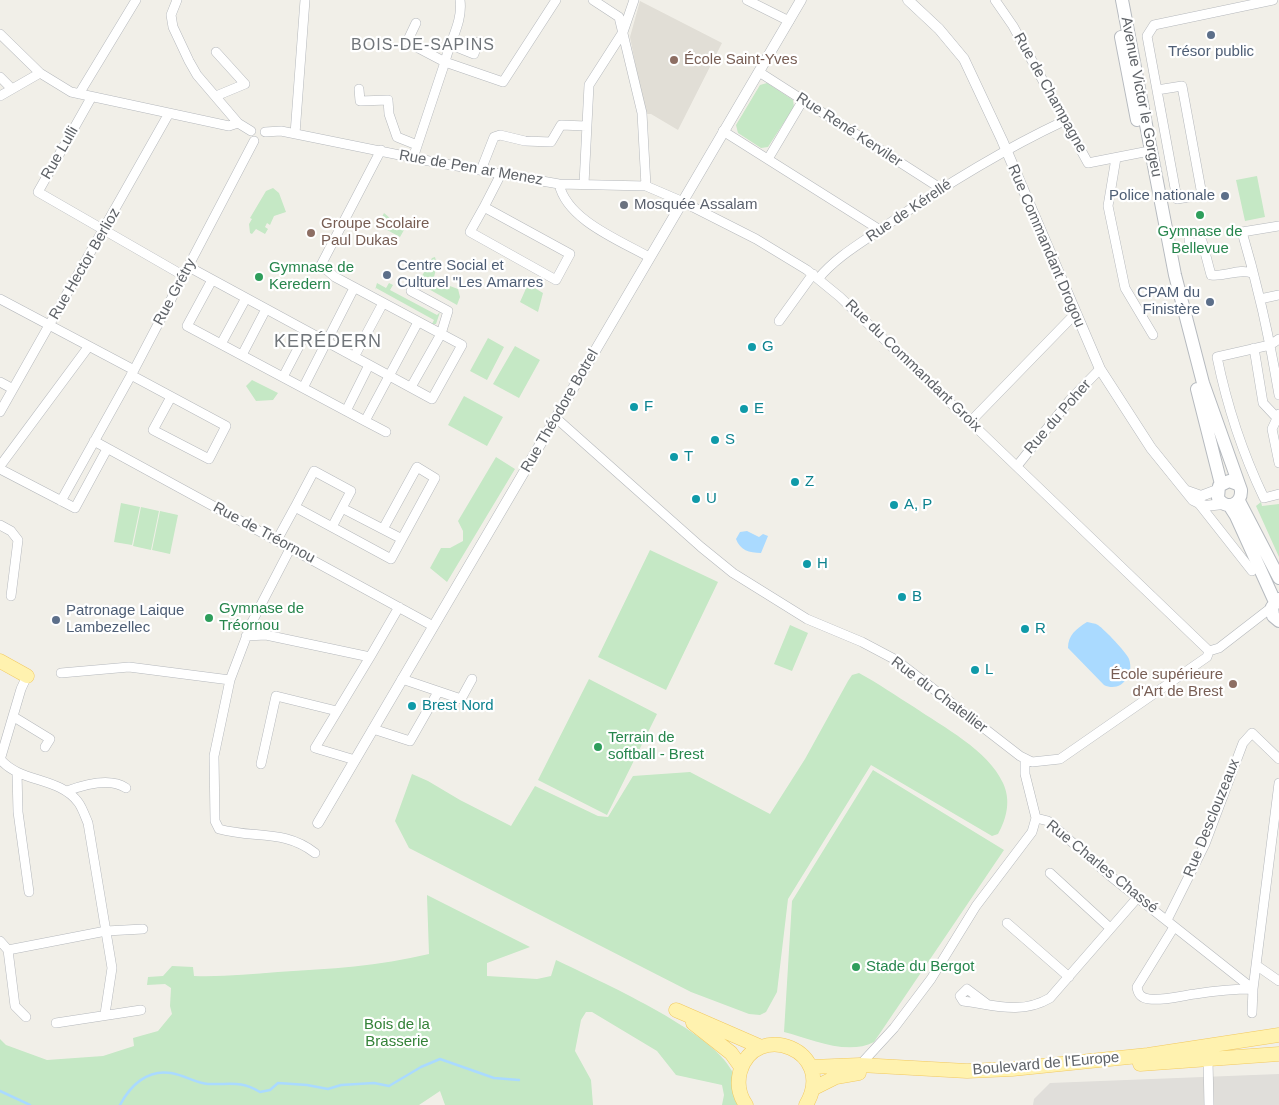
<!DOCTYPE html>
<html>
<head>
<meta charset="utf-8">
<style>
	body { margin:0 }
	canvas { display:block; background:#f1efe8 }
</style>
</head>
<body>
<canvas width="1279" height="1105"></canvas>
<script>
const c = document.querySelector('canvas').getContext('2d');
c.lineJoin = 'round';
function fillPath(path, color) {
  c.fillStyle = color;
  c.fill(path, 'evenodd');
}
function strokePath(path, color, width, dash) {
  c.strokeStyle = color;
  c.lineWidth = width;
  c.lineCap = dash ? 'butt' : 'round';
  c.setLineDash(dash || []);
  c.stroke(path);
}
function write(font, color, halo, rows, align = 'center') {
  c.font = font + ' Helvetica,sans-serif';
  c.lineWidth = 4.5;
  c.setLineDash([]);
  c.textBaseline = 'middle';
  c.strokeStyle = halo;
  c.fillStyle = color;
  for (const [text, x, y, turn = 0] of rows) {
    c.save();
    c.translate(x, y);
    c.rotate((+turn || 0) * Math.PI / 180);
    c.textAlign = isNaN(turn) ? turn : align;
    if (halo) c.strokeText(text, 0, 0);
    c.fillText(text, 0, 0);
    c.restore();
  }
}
fillPath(new Path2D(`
	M 1279,1074 L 1279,1105 L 1033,1105 L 1034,1099 L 1050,1083 Z`), '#e0deda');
fillPath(new Path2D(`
	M 640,1 L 722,43 L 678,130 L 651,114 L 645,114 L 630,37 Z`), '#e1ded6');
fillPath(new Path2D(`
	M 767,83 L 793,100 L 794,107 L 768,147 L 761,148 L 738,133 L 736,125 L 760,85 Z
	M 1257,176 L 1265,217 L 1245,221 L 1236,180 Z
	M 273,188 L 279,193 L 286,212 L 274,216 L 270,225 L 267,223 L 265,227 L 268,229 L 265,234 L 256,229 L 252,234 L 250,233 L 249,224 L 252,219 L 250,218 L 266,191 Z
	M 384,213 L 404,230 L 400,237 L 378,225 Z
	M 435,257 L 437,265 L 434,277 L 439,282 L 458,289 L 460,297 L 457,305 L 418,283 L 432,258 Z
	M 377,283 L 386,288 L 389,283 L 393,285 L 390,290 L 437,315 L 440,312 L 436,324 L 432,324 L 434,320 L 376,288 L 375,290 Z
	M 528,284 L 543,293 L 538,312 L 520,302 Z
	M 488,338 L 504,347 L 487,380 L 470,371 Z
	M 515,346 L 540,360 L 519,398 L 493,384 Z
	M 252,380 L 278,393 L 273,400 L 256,401 L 246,386 Z
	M 464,396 L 503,417 L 487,446 L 448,425 Z
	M 496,457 L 515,469 L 447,582 L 430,568 L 441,548 L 450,548 L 463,541 L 463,531 L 458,521 Z
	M 1261,502 L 1262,506 L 1279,504 L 1279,557 L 1256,506 Z
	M 121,503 L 140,507 L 132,545 L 114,542 Z
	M 141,507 L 159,511 L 151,550 L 133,546 Z
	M 160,511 L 178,515 L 170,554 L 152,550 Z
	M 650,550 L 718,582 L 666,690 L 598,657 Z
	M 790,625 L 808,633 L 792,671 L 774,664 Z
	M 859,673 C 878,683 896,696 914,707 C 943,727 988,750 1003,783 C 1011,800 1007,818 998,834 L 992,836 L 871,765 L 788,899 L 777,992 L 766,1012 L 760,1015 L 749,1014 L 691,992 L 409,848 L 395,821 L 412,774 L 428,781 L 460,800 L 511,826 L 535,786 L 598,816 L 608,817 L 633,776 L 690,772 L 770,814 L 805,759 L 848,681 L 852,675 Z
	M 589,679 L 657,714 L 607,815 L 538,780 Z
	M 873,770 L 1004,850 L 874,1042 C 847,1056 811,1039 784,1032 L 792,901 Z
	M 427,895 L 530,947 L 487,963 L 487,976 L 537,979 L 551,976 L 556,960 C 599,981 711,1030 732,1071 C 737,1081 738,1095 741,1105 L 722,1105 L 724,1095 L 722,1085 L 676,1075 L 657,1051 L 592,1012 L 586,1012 L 581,1020 L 575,1051 L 591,1080 L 593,1105 L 445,1105 L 440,1091 L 419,1105 L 0,1105 L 0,1039 L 6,1045 L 47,1060 L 103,1056 L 134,1046 L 133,1038 L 158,1031 L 172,1014 L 170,1006 L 171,988 L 165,984 L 147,985 L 148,977 L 163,976 L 172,966 L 193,967 L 194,976 C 223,977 250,974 278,972 C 330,969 379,966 429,954 Z`), '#c5e8c5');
fillPath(new Path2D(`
	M 747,531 L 759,537 L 763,534 L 768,536 L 761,553 C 749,553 740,550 736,539 L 740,532 Z
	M 1087,622 C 1090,623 1095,623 1098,625 C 1105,630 1126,652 1129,659 C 1135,676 1120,693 1104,685 L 1068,648 C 1068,635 1076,629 1087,622 Z`), '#aadaff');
strokePath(new Path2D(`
	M 0,1091 L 30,1105
	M 120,1105 C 130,1086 147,1069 171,1073 C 184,1075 196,1083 208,1084 C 230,1085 240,1080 260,1092 L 270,1090 L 278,1083 L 307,1085 L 328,1089 L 341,1085 L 374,1083 L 389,1086 L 421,1067 L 440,1059 L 494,1078 L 519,1080`), '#aadaff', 2.5);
const minor = new Path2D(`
	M 177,0 L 171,15 L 173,27 L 189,61 L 197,75 L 238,123 L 251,131
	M 593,0 L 619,17 L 642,113 L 646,186
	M 747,0 L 789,21
	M 995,0 L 1013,26 L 1088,163 L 1144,152
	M 416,23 L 407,42 L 445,62 C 450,40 463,22 460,0
	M 0,34 L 40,73 L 71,92 L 229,126 L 238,123
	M 449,44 L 474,54 L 478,42
	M 759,72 L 940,188
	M 0,77 L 12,89
	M 359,89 L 360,101 L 388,100 L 389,114 L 397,137 L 417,145
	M 1157,90 L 1182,86 L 1202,195 L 1177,199 L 1147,36 L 1154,25 L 1273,0
	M 79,94 L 136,0
	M 0,96 L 40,73
	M 216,96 L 245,84 L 216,52
	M 91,98 L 38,192 L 184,276
	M 723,131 L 880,230
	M 265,132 L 281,131 L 434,162 L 559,184 L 646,186 L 681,201 L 756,239 L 807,270 L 840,297 L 1209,651
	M 295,134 L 305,0
	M 413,158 L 445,62 L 503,82 L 556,0
	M 1116,158 L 1108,206 L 1125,288 L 1153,335
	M 768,159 L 803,100
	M 481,170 L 494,137 L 500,135 L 525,141 L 551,142 L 561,125 L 586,126
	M 559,184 C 567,220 619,240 649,257
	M 584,184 L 589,85 L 623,32 L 634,0
	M 484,207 L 470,232 L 556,280 L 570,254 L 484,207 L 501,174
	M 1279,226 L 1242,232 C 1258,286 1270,340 1279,395
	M 1189,239 L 1190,244 L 1202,241 L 1211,275 C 1225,277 1239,268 1252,273
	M 189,267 L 432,399 L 462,345 L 335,277 L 321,265 L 381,150
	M 818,279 C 836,257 861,243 884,227 C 942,187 1000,151 1064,121
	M 212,280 L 187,326 L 365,421 L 418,322
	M 0,299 L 134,370
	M 1260,299 L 1279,295
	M 779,321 L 813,274
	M 1279,339 L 1270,345 L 1217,357 C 1227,406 1242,452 1264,498 L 1279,494
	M 221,344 L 246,298
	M 1254,348 L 1263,403 L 1277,418
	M 242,355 L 266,309
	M 354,357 L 383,303
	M 131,375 L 226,426 L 209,459 L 153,430 L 171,397
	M 283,377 L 307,331
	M 0,382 L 13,389
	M 411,387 L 441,334 L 448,311 L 411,291
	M 303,388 L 354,288
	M 346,411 L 369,365
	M 0,412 L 168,115
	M 1279,414 L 1272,429 L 1279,463
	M 556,418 L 701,547 L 733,573 L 807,619 L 862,642 L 896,660 L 1020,756 L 1032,762 L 1060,759 L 1207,657 L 1209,651
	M 365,421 L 386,432
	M 971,421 L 1075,314
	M 94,441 L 433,626
	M 0,466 L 89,346
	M 1017,466 L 1070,400 L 1100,369
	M 0,469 L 75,508 L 107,449
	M 61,501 L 134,370 L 254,141
	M 1200,505 L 1252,571
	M 295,507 L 314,471 L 351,491 L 332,527
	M 342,508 L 402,539
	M 0,525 L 11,531 L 18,540 L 11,596
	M 277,540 L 295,507 L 391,559 L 435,478 L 417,467 L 383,529
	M 291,547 L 252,622 L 230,680 L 214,756 L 215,821 L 219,829 C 255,839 284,829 315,853
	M 246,636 L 266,635 L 370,657 L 399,607
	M 1209,651 L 1219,648 L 1272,607
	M 61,673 L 129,667 L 230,680
	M 402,679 L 461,699 L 472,679
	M 14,717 L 50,739 L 45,747
	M 373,729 L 410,741 L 438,692
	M 1025,759 L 1025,774 L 1036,818 L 1048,821 L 1109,875 L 1253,989
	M 0,760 L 21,689 L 27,676
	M 1,760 C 21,783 59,777 78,802 C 82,807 85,816 88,823 L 112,968 L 105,1014
	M 355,760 L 315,748 L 370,657
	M 261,764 L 276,696 L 337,711
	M 17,773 L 18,812 L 29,892
	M 67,791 C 83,785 110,777 126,788
	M 1050,873 L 1110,928
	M 1167,920 L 1205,844 L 1243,743 L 1252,733 L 1279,759
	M 1007,923 L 1069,977
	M 1174,927 L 1137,987 C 1138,994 1141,998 1149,999 C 1163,1001 1180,996 1195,994 C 1214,991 1234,989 1253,989
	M 0,941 L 8,950 L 106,931 L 143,929
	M 8,950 L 15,1006 L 26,1017
	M 1256,965 L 1279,981
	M 987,1004 L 967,989 L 960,996 L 963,1001 C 994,1005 1021,1015 1050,998 L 1138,897
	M 1252,1013 L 1253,989 L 1279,783
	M 56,1023 L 141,1010
	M 1208,1060 L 1209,1105
	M 860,1065 L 894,1028 L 931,979 L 976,906 L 1032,832 L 1036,818`);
const tertiary = new Path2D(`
	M 908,0 L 939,29 L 964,59 L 1002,140 L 1100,369 L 1151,448 L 1193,500 L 1205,506 L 1223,504
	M 1187,491 L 1201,496 L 1217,490
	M 318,823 L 801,0`);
const secondary = new Path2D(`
	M 1122,0 L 1175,275 L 1203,383 L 1241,490 C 1242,505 1226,511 1218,498 L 1219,486 L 1229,481 L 1237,484
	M 1121,37 L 1137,120
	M 1197,389 L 1221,484
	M 1239,501 L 1279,578
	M 1229,505 L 1236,516 L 1275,602
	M 1279,599 L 1272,607 L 1273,616 L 1279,621`);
const primary = new Path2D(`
	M 0,661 L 27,676
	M 676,1010 L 761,1047
	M 693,1023 L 731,1053 L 741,1067
	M 1140,1064 L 1279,1054
	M 811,1067 L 860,1065 L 967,1071 L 1012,1069 L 1148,1055 L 1279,1035
	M 814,1088 L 836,1077 L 859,1073
	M 746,1105 C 739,1095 737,1084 740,1072 C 755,1019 838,1050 806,1105`);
strokePath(minor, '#b5b8bc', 10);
strokePath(tertiary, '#b5b8bc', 11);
strokePath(secondary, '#b6babf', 14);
strokePath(primary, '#f2c960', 15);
strokePath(minor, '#fff', 9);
strokePath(tertiary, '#fff', 10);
strokePath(secondary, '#fff', 12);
strokePath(primary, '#fff2af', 14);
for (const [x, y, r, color] of [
	[1211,35,5,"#5c6f8a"],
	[674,60,5,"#8d6e63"],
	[1225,196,5,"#5c6f8a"],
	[624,205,5,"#6b7280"],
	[1200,215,5,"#2e9e5b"],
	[311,233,5,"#8d6e63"],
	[387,275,5,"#5c6f8a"],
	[259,277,5,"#2e9e5b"],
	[1210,302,5,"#5c6f8a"],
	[752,347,5,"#0f9aa8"],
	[634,407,5,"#0f9aa8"],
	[744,409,5,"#0f9aa8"],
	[715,440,5,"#0f9aa8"],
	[674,457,5,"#0f9aa8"],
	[795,482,5,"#0f9aa8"],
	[696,499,5,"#0f9aa8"],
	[894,505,5,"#0f9aa8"],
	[807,564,5,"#0f9aa8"],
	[902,597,5,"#0f9aa8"],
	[209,618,5,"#2e9e5b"],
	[56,620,5,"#5c6f8a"],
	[1025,629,5,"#0f9aa8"],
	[975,670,5,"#0f9aa8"],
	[1233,684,5,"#8d6e63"],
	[412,706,5,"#0f9aa8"],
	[598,747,5,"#2e9e5b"],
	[856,967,5,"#2e9e5b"]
]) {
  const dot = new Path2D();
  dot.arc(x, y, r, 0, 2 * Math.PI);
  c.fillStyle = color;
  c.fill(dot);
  strokePath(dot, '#fff', 2);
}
write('15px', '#4e5e75', '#fff', [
	["Trésor public",1211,52,"center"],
	["Police nationale",1215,196],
	["Centre Social et",397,266,"left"],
	["Culturel \"Les Amarres",397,283,"left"],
	["CPAM du",1200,293],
	["Finistère",1200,310],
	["Patronage Laique",66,611,"left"],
	["Lambezellec",66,628,"left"]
], 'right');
write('15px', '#785e54', '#fff', [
	["École Saint-Yves",684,60],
	["Groupe Scolaire",321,224],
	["Paul Dukas",321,241],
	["École supérieure",1223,675,"right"],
	["d'Art de Brest",1223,692,"right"]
], 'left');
write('15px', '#5f6368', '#fff', [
	["Rue de Champagne",1050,93,61],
	["Avenue Victor le Gorgeu",1141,97,79],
	["Rue René Kerviler",849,130,33],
	["Rue Lulli",60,153,-60],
	["Rue de Pen ar Menez",471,168,10],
	["Rue de Kérellé",909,211,-34],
	["Rue Commandant Drogou",1046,246,67],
	["Rue Hector Berlioz",85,264,-60],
	["Rue Grétry",175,292,-62],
	["Rue du Commandant Groix",913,366,44],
	["Rue Théodore Botrel",560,411,-60],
	["Rue du Poher",1058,417,-49],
	["Rue de Tréornou",264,533,28],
	["Rue du Chatellier",939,695,37],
	["Rue Desclouzeaux",1212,818,-68],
	["Rue Charles Chassé",1102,867,39],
	["Boulevard de l'Europe",1046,1064,-5]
]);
write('15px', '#5b616d', '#fff', [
	["Mosquée Assalam",634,205]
], 'left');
write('15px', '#27864d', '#fff', [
	["Gymnase de",1200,232,"center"],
	["Bellevue",1200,249,"center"],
	["Gymnase de",269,268],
	["Keredern",269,285],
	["Gymnase de",219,609],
	["Tréornou",219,626],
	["Terrain de",608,738],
	["softball - Brest",608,755],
	["Stade du Bergot",866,967]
], 'left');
write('15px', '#0d838f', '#fff', [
	["G",762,347],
	["F",644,407],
	["E",754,409],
	["S",725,440],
	["T",684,457],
	["Z",805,482],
	["U",706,499],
	["A, P",904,505],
	["H",817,564],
	["B",912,597],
	["R",1035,629],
	["L",985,670],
	["Brest Nord",422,706]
], 'left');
write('15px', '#348238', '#fff', [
	["Bois de la",397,1025],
	["Brasserie",397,1042]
]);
c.letterSpacing = '1px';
write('16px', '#70757a', '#fff', [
	["BOIS-DE-SAPINS",423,46]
]);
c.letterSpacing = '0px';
c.letterSpacing = '1px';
write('18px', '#70757a', '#fff', [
	["KERÉDERN",328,342]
]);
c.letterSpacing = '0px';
</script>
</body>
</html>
